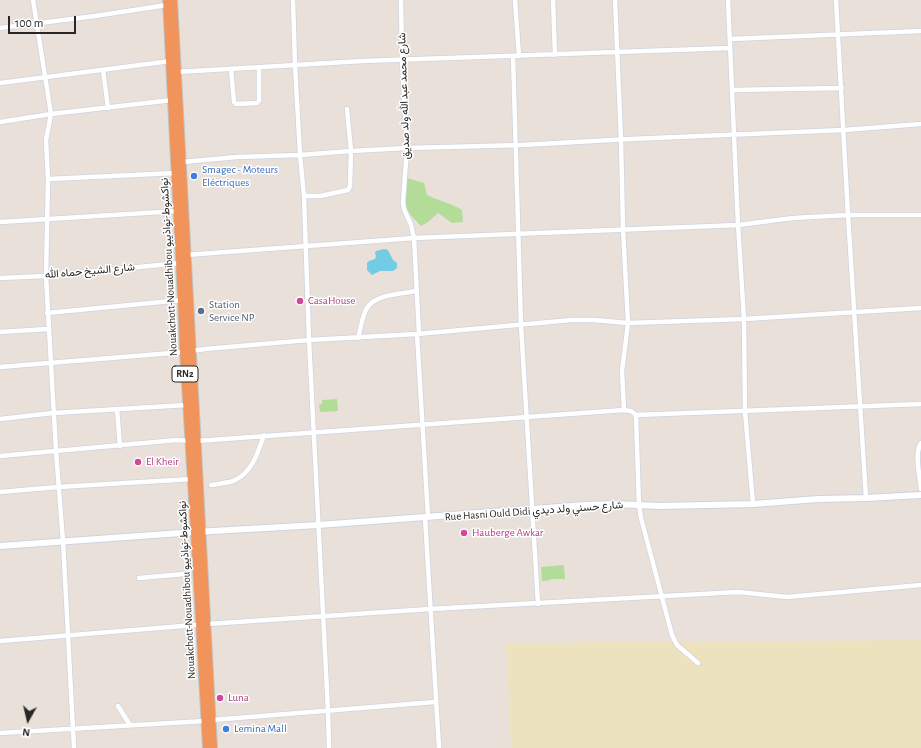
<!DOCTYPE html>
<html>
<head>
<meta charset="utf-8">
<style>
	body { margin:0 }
	#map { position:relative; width:921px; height:748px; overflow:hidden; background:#e9e1d9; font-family:"Alegreya Sans",sans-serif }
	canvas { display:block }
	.north { position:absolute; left:8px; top:700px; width:40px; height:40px; -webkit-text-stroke:3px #fff; paint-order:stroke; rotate:188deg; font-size:11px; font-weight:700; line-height:16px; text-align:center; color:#272727 }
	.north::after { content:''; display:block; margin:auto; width:14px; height:18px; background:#272727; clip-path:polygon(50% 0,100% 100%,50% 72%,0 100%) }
	.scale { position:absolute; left:8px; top:16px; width:68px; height:18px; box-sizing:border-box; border:2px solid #272727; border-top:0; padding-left:5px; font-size:12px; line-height:14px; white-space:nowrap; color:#272727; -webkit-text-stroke:3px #fff; paint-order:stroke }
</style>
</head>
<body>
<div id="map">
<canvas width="921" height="748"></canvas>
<div class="north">N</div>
<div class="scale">100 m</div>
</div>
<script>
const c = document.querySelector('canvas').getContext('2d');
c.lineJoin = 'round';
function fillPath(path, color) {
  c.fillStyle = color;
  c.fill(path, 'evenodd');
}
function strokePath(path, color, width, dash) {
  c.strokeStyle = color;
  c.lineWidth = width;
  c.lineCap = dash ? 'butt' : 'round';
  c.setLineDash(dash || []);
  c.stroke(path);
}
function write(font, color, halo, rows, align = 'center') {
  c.font = font + ' "Alegreya Sans",Vazirmatn,sans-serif';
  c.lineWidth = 3;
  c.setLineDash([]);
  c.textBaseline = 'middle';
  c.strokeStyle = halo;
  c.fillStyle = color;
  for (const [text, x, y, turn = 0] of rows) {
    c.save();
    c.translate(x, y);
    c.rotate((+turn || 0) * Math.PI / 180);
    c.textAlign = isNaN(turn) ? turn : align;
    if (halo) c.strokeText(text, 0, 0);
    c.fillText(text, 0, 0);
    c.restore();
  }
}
fillPath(new Path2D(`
	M 407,178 L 424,183 L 427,195 C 439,201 451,203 462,210 L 463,222 L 452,223 L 438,213 L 428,222 L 421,226 C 405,210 400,202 407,178 Z
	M 337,399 L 338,411 L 320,412 L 319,405 L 322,404 L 322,400 Z
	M 564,565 L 565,579 L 551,579 L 551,580 L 542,581 L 541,567 Z`), '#b3dc99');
fillPath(new Path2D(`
	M 921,640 L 921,748 L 511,748 L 506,643 Z`), '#ece2be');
fillPath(new Path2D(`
	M 384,249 L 388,250 L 393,260 L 397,263 L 397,268 L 393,271 L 380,271 L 372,275 L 367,270 L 367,263 L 369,261 L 375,259 L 376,256 L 375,253 L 376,251 Z`), '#73cce4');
const street = new Path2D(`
	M 33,0 L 51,114 L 46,140 L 48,179 L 46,276 L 56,451 L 63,541 L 74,748
	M 293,0 L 295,65 L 300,155 L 304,196 L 309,340 L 328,711 L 329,748
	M 401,0 L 402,59 L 407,148 L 403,202 L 404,209 L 411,225 L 414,238 L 419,334
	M 515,0 L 519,56
	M 553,0 L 555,55
	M 615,0 L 621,139 L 623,229 L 628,323 L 622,371 L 624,410
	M 728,0 L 738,225 L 744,319 L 745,411 L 753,504
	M 836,0 L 848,215 L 866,498
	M 0,28 L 95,16 L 167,5
	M 730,39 L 921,31
	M 513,56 L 521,325 L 538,604
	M 231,69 L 234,102 L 236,104 L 257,103 L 259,101 L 259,67
	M 103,70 L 108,108
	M 177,72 L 363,61 L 730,48
	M 0,83 L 171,61
	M 732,90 L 842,88
	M 0,122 L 51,114 L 172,100
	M 182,162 L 237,157 L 300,155 L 351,151 L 407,148 L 522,145 L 630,139 L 844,130 L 921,124
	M 48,179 L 176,173
	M 304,196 L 320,196 L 348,190 L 350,186 L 351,151 L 347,109
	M 0,222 L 178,211
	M 186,255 L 414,238 L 738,225 L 793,218 L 848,215 L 921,215
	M 0,278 L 46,276 L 180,263
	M 47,313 L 182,300
	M 0,332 L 48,329
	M 417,334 L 428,517
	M 358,338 C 361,328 362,316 367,308 C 376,294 401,294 416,291
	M 0,367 L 184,352 L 205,349 L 309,340 L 417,334 L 572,320 L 594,320 L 628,323 L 744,319 L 921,308
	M 117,409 L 120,446
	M 636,415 L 639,505 L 641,518 L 672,635 L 677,645 L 698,663
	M 0,419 L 53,413 L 187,405
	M 197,441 L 624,410 L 631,411 L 636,415 L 662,414 L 921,404
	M 921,443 C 914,453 920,477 921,489
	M 0,456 L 177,440 L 190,441
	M 211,485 C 218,484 226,483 233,481 C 252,474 258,452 264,435
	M 0,492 L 58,487 L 192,479
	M 425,517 L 439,748
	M 139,578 L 184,574
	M 0,641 L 207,624 L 430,609 L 738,592 L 787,597 L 921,585
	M 118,706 L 130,725
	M 212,720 L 435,702
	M 0,733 L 205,721`);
const secondary = new Path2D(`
	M 0,546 L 195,532 L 318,525 L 586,505 L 614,504 L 660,506 L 753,504 L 818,499 L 866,498 L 921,495`);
const highway = new Path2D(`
	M 167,0 L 182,300 L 184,352 L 195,532 L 207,748
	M 173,0 L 213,748`);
strokePath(street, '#cfd3df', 6);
strokePath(secondary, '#cfd3df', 8);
strokePath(highway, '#c3c3c3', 10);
strokePath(street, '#fff', 4.5);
strokePath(secondary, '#fff', 6);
strokePath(highway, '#f1945c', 8);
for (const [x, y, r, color] of [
	[194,176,4,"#3f7fe0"],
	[300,301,4,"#d1479c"],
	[201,311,4,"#5c6f8a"],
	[138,462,4,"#d1479c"],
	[464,533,4,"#d1479c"],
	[220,698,4,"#d1479c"],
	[226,729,4,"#3f7fe0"]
]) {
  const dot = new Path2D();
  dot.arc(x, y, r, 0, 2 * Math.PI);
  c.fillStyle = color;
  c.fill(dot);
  strokePath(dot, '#fff', 1.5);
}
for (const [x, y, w] of [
	[185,374,26]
]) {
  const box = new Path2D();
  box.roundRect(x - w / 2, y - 8, w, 16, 3);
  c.fillStyle = '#fff';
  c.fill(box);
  strokePath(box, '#272727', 1);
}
write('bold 10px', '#272727', null, [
	["RN2",185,374]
]);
write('11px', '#272727', '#fff', [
	["شارع محمد عبد الله ولد صديق",404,96,-92],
	["Nouakchott-Nouadhibou نواكشوط-نواذيبو",169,267,-93],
	["شارع الشيخ حماه الله",90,271,-5],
	["Rue Hasni Ould Didi شارع حسني ولد ديدي",534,511,-4],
	["Nouakchott-Nouadhibou نواكشوط-نواذيبو",187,590,-93]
]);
write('11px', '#366cbe', '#fff', [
	["Smagec - Moteurs",202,170],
	["Eléctriques",202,183],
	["Lemina Mall",234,729]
], 'left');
write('11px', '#b23c85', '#fff', [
	["CasaHouse",308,301],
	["El Kheir",146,462],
	["Hauberge Awkar",472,533],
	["Luna",228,698]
], 'left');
write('11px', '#4e5e75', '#fff', [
	["Station",209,305],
	["Service NP",209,318]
], 'left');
</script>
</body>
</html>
